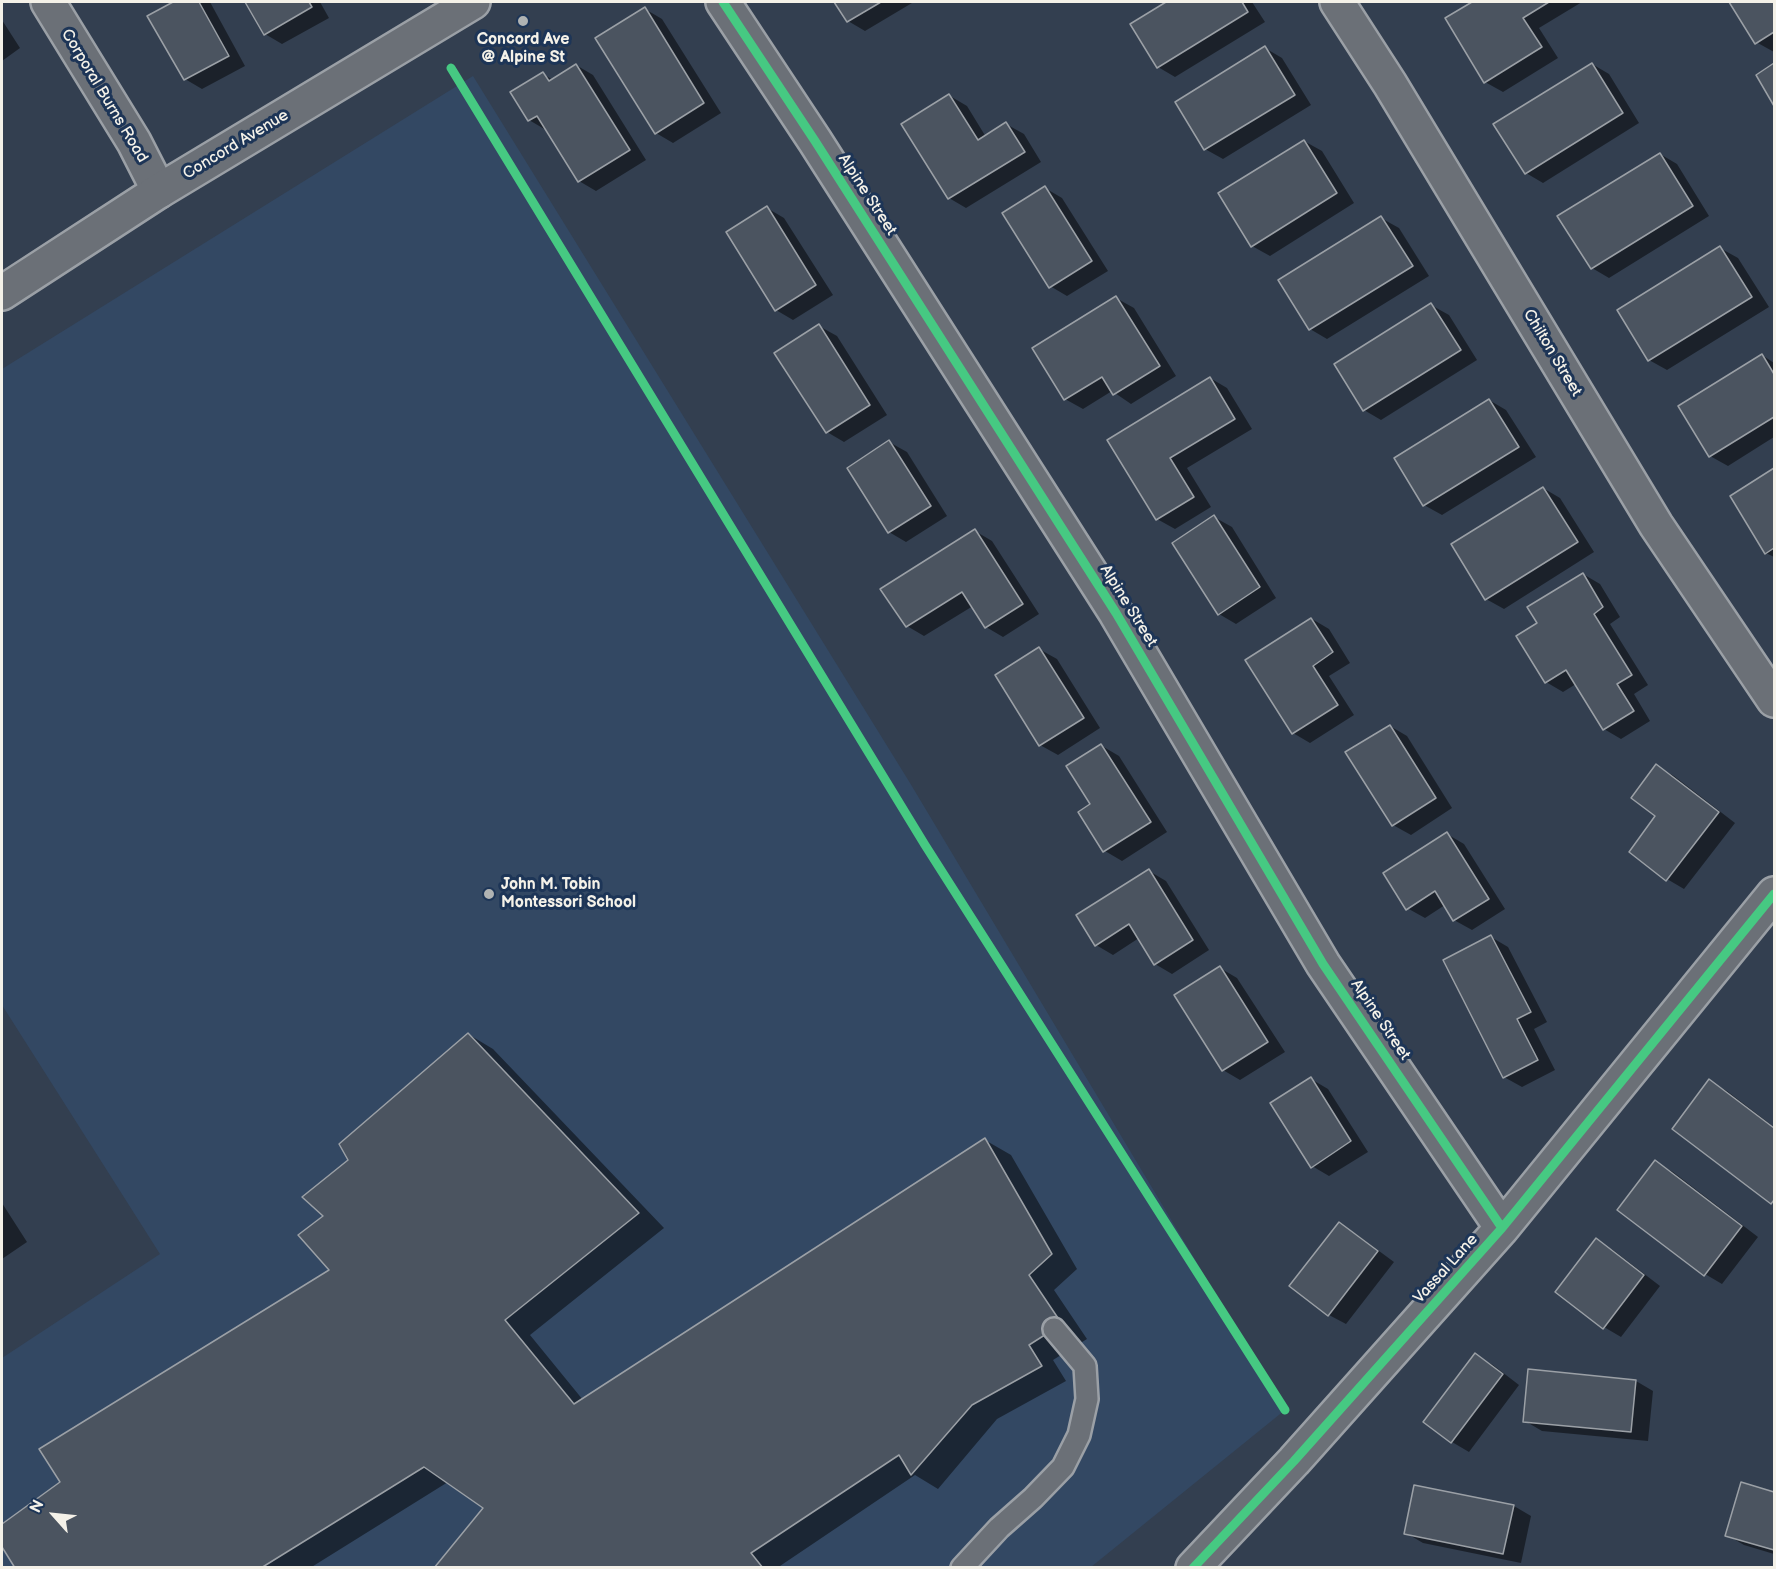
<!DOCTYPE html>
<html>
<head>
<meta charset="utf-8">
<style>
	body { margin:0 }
	#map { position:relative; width:1776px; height:1569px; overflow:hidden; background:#333f50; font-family:"Balsamiq Sans",sans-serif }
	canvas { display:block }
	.frame { position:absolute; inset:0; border:3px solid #f4f1e8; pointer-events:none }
	.north { position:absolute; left:24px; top:1485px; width:60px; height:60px; -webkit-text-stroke:4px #1d3557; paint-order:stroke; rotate:297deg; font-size:16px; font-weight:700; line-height:24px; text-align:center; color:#f4f1e8 }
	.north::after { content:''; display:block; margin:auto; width:21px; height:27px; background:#f4f1e8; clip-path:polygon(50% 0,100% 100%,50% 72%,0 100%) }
</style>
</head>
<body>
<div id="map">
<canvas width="1776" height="1569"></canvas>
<div class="frame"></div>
<div class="north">N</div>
</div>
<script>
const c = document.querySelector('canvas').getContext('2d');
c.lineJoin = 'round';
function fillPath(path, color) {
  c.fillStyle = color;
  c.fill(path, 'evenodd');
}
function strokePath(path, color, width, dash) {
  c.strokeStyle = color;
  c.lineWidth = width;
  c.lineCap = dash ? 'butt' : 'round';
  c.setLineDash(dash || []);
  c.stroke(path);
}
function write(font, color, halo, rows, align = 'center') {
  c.font = font + ' "Balsamiq Sans",sans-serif';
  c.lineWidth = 6;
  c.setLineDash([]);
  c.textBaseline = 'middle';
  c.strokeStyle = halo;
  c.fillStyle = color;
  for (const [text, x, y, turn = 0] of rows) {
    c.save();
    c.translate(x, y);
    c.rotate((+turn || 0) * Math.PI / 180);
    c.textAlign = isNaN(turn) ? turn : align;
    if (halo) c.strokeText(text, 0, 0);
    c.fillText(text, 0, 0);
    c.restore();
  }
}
fillPath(new Path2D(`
	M 473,76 L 910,783 L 1285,1410 L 1091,1567 L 2,1567 L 2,1358 L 160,1254 L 2,1005 L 2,369 Z`), '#334863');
fillPath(new Path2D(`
	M 176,2 L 210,2 L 245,66 L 202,89 L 185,79 L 149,16 Z
	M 247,2 L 320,2 L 329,18 L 282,44 L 265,34 Z
	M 836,2 L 911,2 L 912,3 L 865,31 L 848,21 Z
	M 1169,2 L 1252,2 L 1265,22 L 1175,77 L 1158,67 L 1132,25 Z
	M 1474,2 L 1582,2 L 1539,28 L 1558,58 L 1503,92 L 1485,82 L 1447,18 Z
	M 1731,2 L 1774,2 L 1774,52 L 1756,42 Z
	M 645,9 L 662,19 L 721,113 L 673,143 L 656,133 Z
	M 2,20 L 20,48 L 2,61 Z
	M 1265,48 L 1282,58 L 1311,105 L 1223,159 L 1205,149 L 1177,103 Z
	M 1592,64 L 1609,74 L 1639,123 L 1543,183 L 1526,173 Z
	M 576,65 L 593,75 L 646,160 L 596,191 L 579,181 L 546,130 L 529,120 L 543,74 L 553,80 Z
	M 1774,65 L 1774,103 L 1758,75 Z
	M 950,96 L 967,106 L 986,137 L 1006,124 L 1024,134 L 1041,162 L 966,208 L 949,198 Z
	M 1304,141 L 1322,151 L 1354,203 L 1270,256 L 1252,246 Z
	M 1660,154 L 1677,164 L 1709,216 L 1609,278 L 1592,268 Z
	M 1045,188 L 1062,198 L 1108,271 L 1067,296 L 1050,286 Z
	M 767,208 L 784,218 L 833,295 L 793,320 L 776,310 Z
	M 1381,218 L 1399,228 L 1429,276 L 1327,339 L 1310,329 Z
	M 1720,248 L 1738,258 L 1769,307 L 1667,370 L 1649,360 Z
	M 1116,298 L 1134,308 L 1176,376 L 1131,404 L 1112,391 L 1083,409 L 1065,399 Z
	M 1431,305 L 1449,315 L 1477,360 L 1381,420 L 1364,410 Z
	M 819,326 L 837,336 L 887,415 L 844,442 L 827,432 Z
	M 1762,355 L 1774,363 L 1774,437 L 1728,466 L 1710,456 Z
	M 1210,378 L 1227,388 L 1252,429 L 1187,468 L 1211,507 L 1175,529 L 1157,519 L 1109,441 Z
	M 1489,400 L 1506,410 L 1536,457 L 1442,515 L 1424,505 Z
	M 889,442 L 907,452 L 947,516 L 906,542 L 889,532 Z
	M 1774,470 L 1774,557 L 1766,553 L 1732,497 Z
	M 1543,488 L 1560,498 L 1594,552 L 1504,609 L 1486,599 Z
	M 1214,517 L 1232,527 L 1276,598 L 1236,624 L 1219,614 Z
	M 975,531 L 992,541 L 1039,614 L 1003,637 L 986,627 L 973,606 L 924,636 L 907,626 Z
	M 1583,574 L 1600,584 L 1620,617 L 1610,624 L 1648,685 L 1634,694 L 1650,721 L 1621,739 L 1604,729 L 1576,684 L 1563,692 L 1546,682 Z
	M 1312,619 L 1329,629 L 1350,663 L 1329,676 L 1354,715 L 1310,743 L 1293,733 Z
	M 1039,649 L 1057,659 L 1100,728 L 1058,755 L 1040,745 Z
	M 1390,726 L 1407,736 L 1452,808 L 1411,835 L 1393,825 Z
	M 1102,746 L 1119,756 L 1167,832 L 1122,861 L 1105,851 Z
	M 1657,766 L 1674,776 L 1735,823 L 1684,889 L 1667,879 L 1657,816 Z
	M 1447,834 L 1464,844 L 1505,909 L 1472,930 L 1454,920 L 1445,905 L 1425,918 L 1407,908 Z
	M 1149,871 L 1166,881 L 1209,950 L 1172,974 L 1155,964 L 1139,938 L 1113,955 L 1096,945 Z
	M 1491,937 L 1508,947 L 1547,1022 L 1534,1029 L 1555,1070 L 1522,1087 L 1504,1077 L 1445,961 Z
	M 1220,968 L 1237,978 L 1285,1052 L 1240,1080 L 1223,1070 Z
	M 468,1034 L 493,1049 L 664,1228 L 530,1335 L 583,1400 L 985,1140 L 1011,1155 L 1077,1269 L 1054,1290 L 1087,1339 L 1053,1360 L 1066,1381 L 997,1419 L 938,1489 L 915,1475 L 777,1568 L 436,1568 L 486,1508 L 448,1482 L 310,1568 L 17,1568 L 2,1544 L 2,1525 L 62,1482 L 331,1270 L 325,1216 L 350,1160 Z
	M 1311,1079 L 1328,1089 L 1368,1152 L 1329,1176 L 1312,1166 Z
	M 1709,1081 L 1727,1091 L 1774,1127 L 1774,1204 L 1674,1129 Z
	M 1655,1162 L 1673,1172 L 1758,1237 L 1722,1284 L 1705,1274 Z
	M 2,1203 L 27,1242 L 2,1259 Z
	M 1339,1224 L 1356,1234 L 1394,1262 L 1346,1324 L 1329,1315 L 1291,1286 Z
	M 1596,1240 L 1613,1250 L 1660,1286 L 1621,1337 L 1604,1327 Z
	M 1475,1355 L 1493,1365 L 1519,1385 L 1469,1452 L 1452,1442 L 1426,1422 Z
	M 1636,1381 L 1653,1391 L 1648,1441 L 1542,1431 L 1525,1421 Z
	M 1742,1484 L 1774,1494 L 1774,1554 L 1744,1545 L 1727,1535 Z
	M 1514,1506 L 1531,1516 L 1521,1563 L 1423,1543 L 1406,1533 Z`), '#0007');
const building = new Path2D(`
	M 173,2 L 199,2 L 229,56 L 184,80 L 147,16 Z
	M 245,2 L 309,2 L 312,7 L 264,35 Z
	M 834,2 L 881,2 L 847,22 Z
	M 1166,2 L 1242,2 L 1248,12 L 1157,68 L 1130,24 Z
	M 1472,2 L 1549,2 L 1523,18 L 1542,47 L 1484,83 L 1445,18 Z
	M 1729,2 L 1774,2 L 1774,32 L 1755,44 Z
	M 645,7 L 704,103 L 655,134 L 595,38 Z
	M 1265,46 L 1295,95 L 1204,150 L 1175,102 Z
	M 1592,63 L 1623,113 L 1525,174 L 1493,124 Z
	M 1774,63 L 1774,106 L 1756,75 Z
	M 576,64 L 630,150 L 578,182 L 537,116 L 528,121 L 510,92 L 543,72 L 549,81 Z
	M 949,94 L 978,140 L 1006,122 L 1025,152 L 948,199 L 901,124 Z
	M 1304,140 L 1337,193 L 1251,247 L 1218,193 Z
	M 1660,153 L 1693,206 L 1591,269 L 1557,216 Z
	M 1045,186 L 1092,261 L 1049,288 L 1002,213 Z
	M 767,206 L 816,285 L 775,311 L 726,232 Z
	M 1381,216 L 1413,266 L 1309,330 L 1278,280 Z
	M 1720,246 L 1752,297 L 1648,361 L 1617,310 Z
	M 1116,296 L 1160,366 L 1113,395 L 1102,377 L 1064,400 L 1032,348 Z
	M 1431,303 L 1461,350 L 1363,411 L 1334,364 Z
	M 819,324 L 870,405 L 826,433 L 774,353 Z
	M 1762,354 L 1774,374 L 1774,417 L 1709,457 L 1678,406 Z
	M 1210,377 L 1235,419 L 1170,458 L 1194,497 L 1156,520 L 1107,440 Z
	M 1489,399 L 1519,447 L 1423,506 L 1394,458 Z
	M 889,440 L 931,506 L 888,533 L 847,468 Z
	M 1774,468 L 1774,548 L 1765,554 L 1730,496 Z
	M 1543,487 L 1578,542 L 1485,600 L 1451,544 Z
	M 1214,515 L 1260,587 L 1218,615 L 1172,543 Z
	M 975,529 L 1023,604 L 985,628 L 962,592 L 906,627 L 880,589 Z
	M 1583,573 L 1603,607 L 1594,614 L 1632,675 L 1617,684 L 1634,711 L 1603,730 L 1566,670 L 1545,683 L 1516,636 L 1537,623 L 1527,607 Z
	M 1311,618 L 1333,652 L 1313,666 L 1338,705 L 1292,734 L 1245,660 Z
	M 1039,647 L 1084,718 L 1039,746 L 995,675 Z
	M 1390,725 L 1436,798 L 1392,826 L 1345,752 Z
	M 1101,744 L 1151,822 L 1103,852 L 1078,812 L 1090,804 L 1066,766 Z
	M 1656,764 L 1719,812 L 1666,881 L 1629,852 L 1655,816 L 1631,798 Z
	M 1447,832 L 1489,899 L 1453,921 L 1435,891 L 1406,910 L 1383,873 Z
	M 1149,869 L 1193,940 L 1154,965 L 1129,924 L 1095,946 L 1076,915 Z
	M 1491,935 L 1531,1012 L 1517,1019 L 1538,1060 L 1503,1078 L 1443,960 Z
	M 1220,966 L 1268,1042 L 1222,1071 L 1174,995 Z
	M 468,1033 L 639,1213 L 505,1320 L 574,1404 L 985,1138 L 1052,1254 L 1029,1275 L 1062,1324 L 1029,1345 L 1042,1366 L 972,1405 L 911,1475 L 899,1455 L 751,1553 L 763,1568 L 434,1568 L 483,1508 L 424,1467 L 261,1568 L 15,1568 L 2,1547 L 2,1524 L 60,1482 L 39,1449 L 329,1270 L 298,1235 L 323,1216 L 302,1197 L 348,1160 L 339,1144 Z
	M 1311,1077 L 1351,1141 L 1311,1168 L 1270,1103 Z
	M 1709,1079 L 1774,1128 L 1774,1200 L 1771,1204 L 1672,1129 Z
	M 1655,1160 L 1742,1226 L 1704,1276 L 1617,1210 Z
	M 1339,1222 L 1378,1251 L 1328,1316 L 1289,1286 Z
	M 1596,1238 L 1644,1275 L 1603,1329 L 1555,1292 Z
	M 1475,1353 L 1503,1374 L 1451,1443 L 1423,1422 Z
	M 1528,1369 L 1636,1380 L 1631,1432 L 1523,1422 Z
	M 1741,1482 L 1774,1492 L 1774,1550 L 1725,1536 Z
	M 1414,1485 L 1514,1505 L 1503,1554 L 1404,1534 Z`);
fillPath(building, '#4b5460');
strokePath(building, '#9ba0a6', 1.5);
const service = new Path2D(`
	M 962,1568 L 999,1528 L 1033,1498 L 1063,1467 L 1079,1435 L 1087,1399 L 1085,1366 L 1054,1329`);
const minor = new Path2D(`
	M 48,2 L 134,142 L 159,191
	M 723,2 L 815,141 L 1116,613 L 1323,964 L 1502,1228
	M 1337,2 L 1390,84 L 1656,525 L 1774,700
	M 1193,1568 L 1294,1461 L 1502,1228 L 1774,894`);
const primary = new Path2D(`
	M 2,293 L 159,191 L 473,2`);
strokePath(service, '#9ba0a6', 26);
strokePath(minor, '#9ba0a6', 38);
strokePath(primary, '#9ba0a6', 38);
strokePath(service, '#6b7077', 21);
strokePath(minor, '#6b7077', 33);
strokePath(primary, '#6b7077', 33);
strokePath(new Path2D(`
	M 723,2 L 815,141 L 1116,613 L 1323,964 L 1502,1228
	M 451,68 L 925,845 L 1285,1410
	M 1193,1568 L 1294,1461 L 1502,1228 L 1774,894`), '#46c982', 9);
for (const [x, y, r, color] of [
	[523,21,6,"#b0b3b3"],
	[489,894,6,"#b0b3b3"]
]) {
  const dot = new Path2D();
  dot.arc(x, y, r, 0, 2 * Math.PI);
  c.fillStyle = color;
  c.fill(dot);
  strokePath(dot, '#1d3557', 2);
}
write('bold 16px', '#f4f1e8', '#1d3557', [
	["Concord Ave",523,40],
	["@ Alpine St",523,58],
	["John M. Tobin",501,885,"left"],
	["Montessori School",501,903,"left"]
]);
write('16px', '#f4f1e8', '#1d3557', [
	["Corporal Burns Road",104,96,59],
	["Concord Avenue",236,145,-31],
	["Alpine Street",867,195,57],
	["Chilton Street",1552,353,59],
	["Alpine Street",1128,606,58],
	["Alpine Street",1380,1020,56],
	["Vassal Lane",1446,1269,-48]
]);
</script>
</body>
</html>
